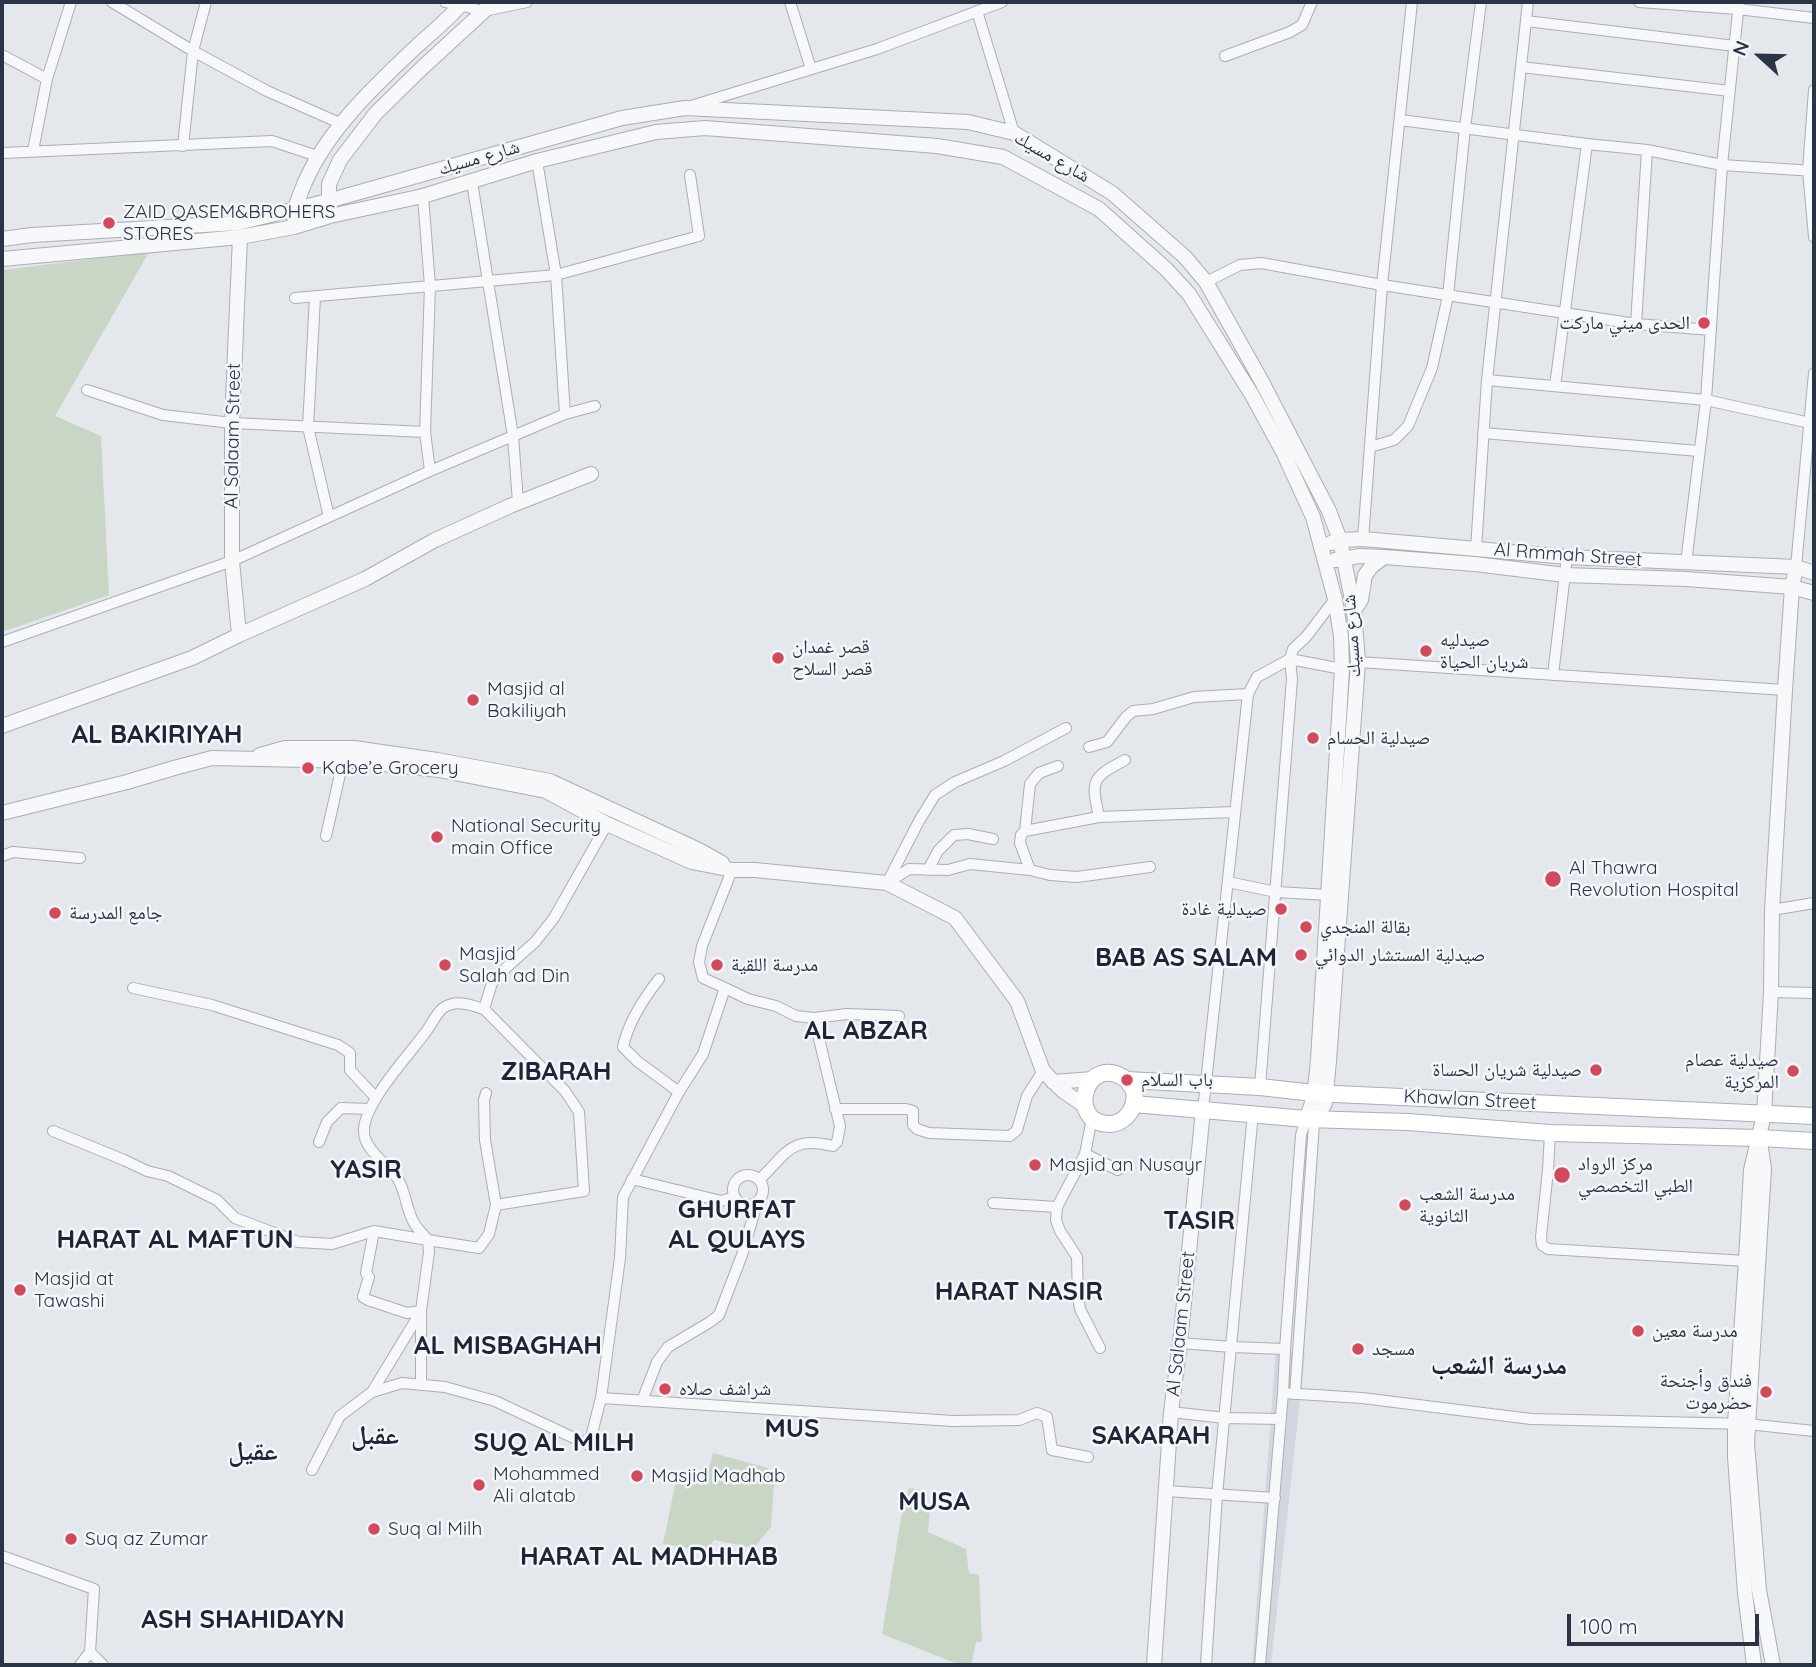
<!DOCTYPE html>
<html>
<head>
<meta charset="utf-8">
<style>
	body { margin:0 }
	#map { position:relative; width:1816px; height:1667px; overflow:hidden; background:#e4e7ec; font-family:Quicksand,sans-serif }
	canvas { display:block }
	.frame { position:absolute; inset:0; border:4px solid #2b3445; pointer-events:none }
	.north { position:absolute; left:1725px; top:21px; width:70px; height:70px; -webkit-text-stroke:5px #f4f6f9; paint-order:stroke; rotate:292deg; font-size:19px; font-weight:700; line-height:28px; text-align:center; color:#2b3445 }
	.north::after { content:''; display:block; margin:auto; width:24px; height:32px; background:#2b3445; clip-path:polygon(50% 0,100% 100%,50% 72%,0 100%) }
	.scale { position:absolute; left:1567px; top:1614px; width:192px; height:32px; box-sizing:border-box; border:4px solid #2b3445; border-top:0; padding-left:9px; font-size:21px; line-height:24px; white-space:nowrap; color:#2b3445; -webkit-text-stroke:5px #f4f6f9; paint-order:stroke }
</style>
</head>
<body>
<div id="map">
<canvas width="1816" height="1667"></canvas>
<div class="frame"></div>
<div class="north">N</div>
<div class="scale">100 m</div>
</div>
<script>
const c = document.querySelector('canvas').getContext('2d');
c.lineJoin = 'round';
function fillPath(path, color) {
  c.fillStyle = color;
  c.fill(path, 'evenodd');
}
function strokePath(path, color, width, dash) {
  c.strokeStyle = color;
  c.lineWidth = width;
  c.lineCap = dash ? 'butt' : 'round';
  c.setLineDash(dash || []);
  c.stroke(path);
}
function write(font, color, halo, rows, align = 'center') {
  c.font = font + ' Quicksand,"Noto Naskh Arabic",sans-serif';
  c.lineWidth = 5;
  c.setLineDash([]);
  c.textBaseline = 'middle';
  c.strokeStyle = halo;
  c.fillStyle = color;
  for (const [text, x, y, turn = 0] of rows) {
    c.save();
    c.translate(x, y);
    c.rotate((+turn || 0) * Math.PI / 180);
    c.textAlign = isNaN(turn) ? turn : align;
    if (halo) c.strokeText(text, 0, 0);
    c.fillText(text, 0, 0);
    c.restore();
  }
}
fillPath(new Path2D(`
	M 1276,1349 L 1305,1353 L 1271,1665 L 1252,1665 Z`), '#d2d6de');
fillPath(new Path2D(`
	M 149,252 L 55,416 L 101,436 L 109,595 L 2,632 L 2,270 Z
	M 713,1453 L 768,1468 L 774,1485 L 771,1527 L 754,1548 L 714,1540 L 708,1551 L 663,1544 L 677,1475 L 706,1481 Z
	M 909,1488 L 920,1490 L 919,1509 L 930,1510 L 928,1532 L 966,1549 L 969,1573 L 979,1575 L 982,1642 L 976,1642 L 971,1665 L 960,1665 L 882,1634 L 901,1518 Z`), '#c9d6c5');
const minor = new Path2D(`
	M 112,2 L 193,51 L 267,91 L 342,124
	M 445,2 L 484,11 L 527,2
	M 790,2 L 811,69
	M 1639,2 L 1738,9 L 1814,18
	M 977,11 L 1014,133
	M 1526,21 L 1735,46
	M 2,55 L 47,79
	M 1225,56 L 1290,32 L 1302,25 L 1312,2
	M 1521,67 L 1730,91
	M 1814,90 L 1808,170 L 1814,237
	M 691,106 L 877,49 L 1002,2
	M 1400,120 L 1587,144 L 1647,150 L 1722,165 L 1814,171
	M 183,146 L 193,51 L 206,2
	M 33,151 L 47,79 L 71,2
	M 2,153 L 272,141 L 317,156
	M 537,161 L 556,275 L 565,414
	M 472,182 L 513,436 L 518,502
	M 423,196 L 430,286 L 425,432 L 430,471
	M 1206,282 L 1240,265 L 1261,263 L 1382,285 L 1636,324 L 1711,330
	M 315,297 L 308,427 L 329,517
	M 295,298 L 556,275 L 699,236 L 690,175
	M 1636,324 L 1647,150
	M 1487,380 L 1706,400 L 1810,423
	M 1555,386 L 1587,144
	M 87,390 L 163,415 L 232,423 L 425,432
	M 1483,433 L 1699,451
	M 1370,447 L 1394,440 L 1408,426 L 1432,368 L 1448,296 L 1465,128 L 1481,2
	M 1363,539 L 1382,285 L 1412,2
	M 1476,549 L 1487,380 L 1528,2
	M 1686,563 L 1706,400 L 1722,165 L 1739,2
	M 1796,567 L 1814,373
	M 2,642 L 232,561 L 430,471 L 565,414 L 595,406
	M 1290,659 L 1342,669
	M 1358,662 L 1785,690
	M 1553,675 L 1567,557
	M 1066,728 L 1004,761 L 955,782 L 935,795 L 919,821 L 887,883 L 909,869 L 948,870 L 970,864 L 1030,870 L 1050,875 L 1077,877 L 1150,867
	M 1089,747 L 1107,742 L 1126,717 L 1133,711 L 1153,709 L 1194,697 L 1248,694
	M 1099,817 C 1091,780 1091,778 1125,760
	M 1025,831 L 1030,784 L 1039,773 L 1058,766
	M 326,836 L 343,761
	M 2,856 L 13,852 L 80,858
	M 928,870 L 938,851 L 954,835 L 968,834 L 993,839
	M 1030,870 L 1020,843 L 1021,835 L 1025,831 L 1099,817 L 1234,812
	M 1228,882 L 1276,892 L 1329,895
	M 1772,910 L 1814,903
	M 659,979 C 644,998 628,1023 623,1047 L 637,1061 L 679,1092
	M 133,988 L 212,1005 L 338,1045 L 350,1053 L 350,1070 L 376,1098
	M 725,988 L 748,999 L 776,1006 L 796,1016 L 814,1018 L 847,1014 L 899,1016
	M 1771,992 L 1814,993
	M 1260,1087 L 1292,679 L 1290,659 L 1293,649 L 1306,637 L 1335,599
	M 835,1109 L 906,1109 L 913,1111 L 913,1125 L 917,1129 L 929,1133 L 1010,1136 L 1017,1130 L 1027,1096 L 1043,1071
	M 1203,1110 L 1248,694 L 1257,677 L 1290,659
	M 1092,1118 L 1085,1154 L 1057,1207 L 1056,1220 L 1060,1231 L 1077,1257 L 1078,1297 L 1080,1309 L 1100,1348
	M 53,1131 L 124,1160 L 147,1171 L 168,1176 L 217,1200 L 235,1218 L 298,1242 L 332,1244 L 374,1231 L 428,1240
	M 1550,1133 L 1548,1170 L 1541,1237 L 1542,1245 L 1548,1249 L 1746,1261
	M 319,1142 L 327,1122 L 341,1108 L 369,1109
	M 1085,1154 L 1118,1170
	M733 1190a15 15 0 1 1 30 0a15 15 0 1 1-30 0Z
	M 632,1179 L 721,1201 L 735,1197
	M 759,1180 C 787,1154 790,1135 833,1146 L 837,1142 L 840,1126 L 814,1018
	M 993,1203 L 1057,1207
	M 496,1205 L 584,1191 L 579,1112 L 565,1091 L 484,1009 L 492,983 L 508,966 L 535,942 L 554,918 L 607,824
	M 374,1231 L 366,1273 L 369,1277 L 363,1297 L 368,1300 L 407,1313 L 421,1311
	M 428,1240 C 423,1234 415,1227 412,1219 C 406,1206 405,1191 398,1179 C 389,1165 364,1150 364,1132 C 362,1105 409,1055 425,1033 C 431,1026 436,1013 443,1008 C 456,999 471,1005 484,1009
	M 1180,1343 L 1232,1347 L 1285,1349
	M 421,1385 L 421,1311 L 429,1252 L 428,1240 L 479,1248 L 489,1234 L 496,1205 L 485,1140 L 484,1100 L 486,1093
	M 372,1392 L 420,1313
	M 1283,1393 L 1362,1398 L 1531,1419 L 1747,1424 L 1814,1431
	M 1295,1394 L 1314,1124 L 1317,1118
	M 601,1398 L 953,1421 L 1019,1420 L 1037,1413 L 1047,1417 L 1052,1450 L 1088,1457
	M 642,1401 L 657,1362 L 668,1347 L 710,1322 L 719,1315 L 742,1255 L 757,1203
	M 1171,1412 L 1225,1418 L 1281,1419
	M 312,1470 L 340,1416 L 372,1392 L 402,1383 L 445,1387 L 495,1401 L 589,1445 L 601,1398 L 620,1258 L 623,1197 L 679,1092 L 703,1054 L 725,988 L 703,978 L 699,962 L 702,946 L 732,870
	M 1166,1491 L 1275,1498
	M 2,1556 L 94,1589 L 90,1652 L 103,1665
	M 80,1665 L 90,1652
	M 1206,1665 L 1217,1495 L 1253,1113
	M 1260,1665 L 1283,1393 L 1285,1349 L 1301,1135 L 1306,1119`);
const tertiary = new Path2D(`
	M 329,208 L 329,184 L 340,160 L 376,113 L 423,67 L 484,11 L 491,2
	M 294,217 C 294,208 298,200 301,192 C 322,135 373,87 417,46 C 432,32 450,18 463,2
	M 2,239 L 32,235 L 238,223 L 328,201 L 622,118 L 685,108 L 968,122 L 1014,133 L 1112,193 L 1185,257 L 1206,282 L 1262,382 L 1329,511 L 1340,540 L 1354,610 L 1358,662 L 1329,1061 L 1325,1103 L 1317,1118
	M 2,259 L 240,237 L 294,227 L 330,216 L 423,196 L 537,161 L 656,132 L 705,128 L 937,146 L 1003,157 L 1099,209 L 1166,269 L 1189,294 L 1252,395 L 1284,454 L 1313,517 L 1335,599 L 1341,636 L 1342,669 L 1318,1060 C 1316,1080 1315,1100 1306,1119
	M 1331,543 L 1340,540 L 1363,539 L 1567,557 L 1796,567 L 1814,573
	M 1335,560 L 1360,556 L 1384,557 L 1475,564 L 1565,575 L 1686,579 L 1792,587 L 1814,593
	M 1354,610 L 1361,600 L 1365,575 L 1372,566 L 1384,557
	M 239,635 L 232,561 L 232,423 L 240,237
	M 2,726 L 192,658 L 239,635 L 365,579 L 435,540 L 510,506 L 591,474
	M 260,755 L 285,748 L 354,748 L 437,760 L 550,781 L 699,850 L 722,863
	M 2,813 L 127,782 L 174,768 L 212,758 L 356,761 L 439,770 L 546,791 L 607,824 L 692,862 L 732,870 L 755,870 L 887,883 L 955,918 L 1017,1001 L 1043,1071 L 1063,1091 L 1085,1106
	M 1053,1082 L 1093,1079
	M 1760,1142 L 1764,1169 L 1747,1443 L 1759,1590 L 1773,1665
	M 1154,1665 L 1171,1412 L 1180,1343 L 1203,1110
	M 1754,1665 L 1745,1593 L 1735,1457 L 1735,1423 L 1746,1261 L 1751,1170 L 1764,1115 L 1771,992 L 1772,910 L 1785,690 L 1792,587 L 1796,567`);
const secondary = new Path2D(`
	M 1127,1080 C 1129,1083 1131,1086 1133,1089 C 1139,1105 1126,1124 1109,1124 C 1065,1123 1086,1050 1127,1080 L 1260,1087 L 1314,1093 L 1814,1116
	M 1134,1104 L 1306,1119 L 1408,1122 L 1550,1133 L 1760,1138 L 1814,1141`);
strokePath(minor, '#a9aeb7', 12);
strokePath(tertiary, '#a9aeb7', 16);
strokePath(secondary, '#a9aeb7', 18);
strokePath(minor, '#f7f8fa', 10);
strokePath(tertiary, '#f7f8fa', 14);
strokePath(secondary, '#fff', 16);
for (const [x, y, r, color] of [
	[109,223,7,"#d1495b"],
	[1704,323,7,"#d1495b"],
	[1426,651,7,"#d1495b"],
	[778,658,7,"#d1495b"],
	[473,700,7,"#d1495b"],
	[1313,738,7,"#d1495b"],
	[308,768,7,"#d1495b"],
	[437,837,7,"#d1495b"],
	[1553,879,9,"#d1495b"],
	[1281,909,7,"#d1495b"],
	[55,913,7,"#d1495b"],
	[1306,927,7,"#d1495b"],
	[1301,955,7,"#d1495b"],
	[445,965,7,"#d1495b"],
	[717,965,7,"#d1495b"],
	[1596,1070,7,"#d1495b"],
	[1793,1071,7,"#d1495b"],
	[1127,1080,7,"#d1495b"],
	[1035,1165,7,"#d1495b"],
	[1562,1175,9,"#d1495b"],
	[1405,1205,7,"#d1495b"],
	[20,1290,7,"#d1495b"],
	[1638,1331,7,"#d1495b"],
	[1358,1349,7,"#d1495b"],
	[665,1389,7,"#d1495b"],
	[1766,1392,7,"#d1495b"],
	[637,1476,7,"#d1495b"],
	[479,1485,7,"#d1495b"],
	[374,1529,7,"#d1495b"],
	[71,1539,7,"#d1495b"]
]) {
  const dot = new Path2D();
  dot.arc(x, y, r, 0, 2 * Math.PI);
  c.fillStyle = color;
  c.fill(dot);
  strokePath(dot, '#f4f6f9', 2.5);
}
write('19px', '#2b3445', '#f4f6f9', [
	["شارع مسيك",1052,157,30],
	["شارع مسيك",479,158,-16],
	["Al Salaam Street",233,436,-89],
	["Al Rmmah Street",1568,555,4],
	["شارع مسيك",1352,636,-94],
	["Khawlan Street",1470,1100,3],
	["Al Salaam Street",1181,1324,-84]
]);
write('19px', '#2b3445', '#f4f6f9', [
	["ZAID QASEM&BROHERS",123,212],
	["STORES",123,234],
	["الحدى ميني ماركت",1690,323,"right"],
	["صيدليه",1440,640],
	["شريان الحياة",1440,662],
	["قصر غمدان",792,647],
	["قصر السلاح",792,669],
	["Masjid al",487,689],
	["Bakiliyah",487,711],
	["صيدلية الحسام",1327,738],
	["Kabe’e Grocery",322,768],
	["National Security",451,826],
	["main Office",451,848],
	["Al Thawra",1569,868],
	["Revolution Hospital",1569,890],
	["صيدلية غادة",1267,909,"right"],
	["جامع المدرسة",69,913],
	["بقالة المنجدي",1320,927],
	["Masjid",459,954],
	["Salah ad Din",459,976],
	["صيدلية المستشار الدوائي",1315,955],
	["مدرسة اللقية",731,965],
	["صيدلية عصام",1779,1060,"right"],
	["المركزية",1779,1082,"right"],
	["صيدلية شريان الحساة",1582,1070,"right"],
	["باب السلام",1141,1080],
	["مركز الرواد",1578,1164],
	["الطبي التخصصي",1578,1186],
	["Masjid an Nusayr",1049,1165],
	["مدرسة الشعب",1419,1194],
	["الثانوية",1419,1216],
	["Masjid at",34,1279],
	["Tawashi",34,1301],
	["مدرسة معين",1652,1331],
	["مسجد",1372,1349],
	["فندق وأجنحة",1752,1381,"right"],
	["حضرموت",1752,1403,"right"],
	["شراشف صلاه",679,1389],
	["Mohammed",493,1474],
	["Ali alatab",493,1496],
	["Masjid Madhab",651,1476],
	["Suq al Milh",388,1529],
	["Suq az Zumar",85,1539]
], 'left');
write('bold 26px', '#1d2536', '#f4f6f9', [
	["AL BAKIRIYAH",157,735],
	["BAB AS SALAM",1186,958],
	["AL ABZAR",866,1031],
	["ZIBARAH",556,1072],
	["YASIR",366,1170],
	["GHURFAT",737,1210],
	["AL QULAYS",737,1240],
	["TASIR",1199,1221],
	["HARAT AL MAFTUN",175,1240],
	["HARAT NASIR",1019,1292],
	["AL MISBAGHAH",508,1346],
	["مدرسة الشعب",1499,1366],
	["MUS",792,1429],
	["عقبل",375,1436],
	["SAKARAH",1151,1436],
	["SUQ AL MILH",554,1443],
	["عقيل",253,1452],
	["MUSA",934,1502],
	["HARAT AL MADHHAB",649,1557],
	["ASH SHAHIDAYN",243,1620]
]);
</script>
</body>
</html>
